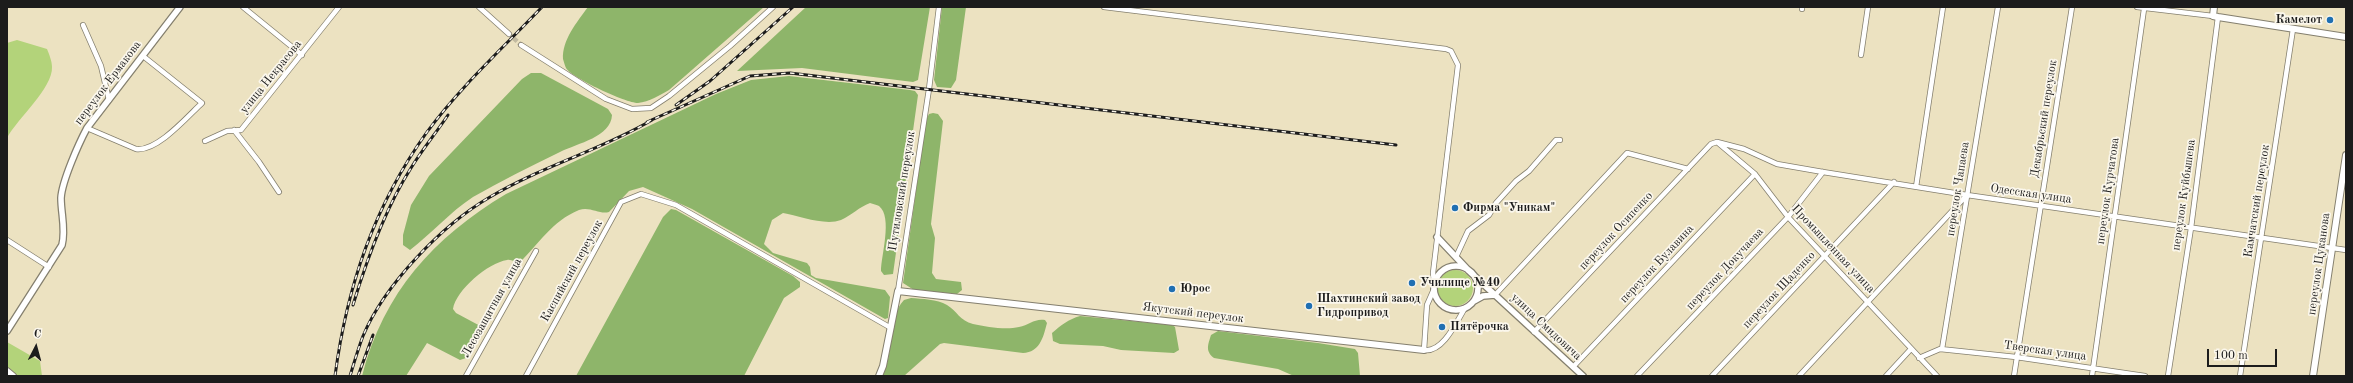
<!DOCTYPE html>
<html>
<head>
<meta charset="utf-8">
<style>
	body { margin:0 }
	#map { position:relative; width:2353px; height:383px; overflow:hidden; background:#ece2c1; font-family:"Old Standard TT",serif }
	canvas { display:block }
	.frame { position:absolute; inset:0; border:8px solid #1c1c1c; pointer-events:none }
	.north { position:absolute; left:16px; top:327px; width:40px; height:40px; -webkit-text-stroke:3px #fbf7ec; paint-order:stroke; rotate:6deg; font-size:11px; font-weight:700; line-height:16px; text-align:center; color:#1c1c1c }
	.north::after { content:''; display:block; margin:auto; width:14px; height:18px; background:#1c1c1c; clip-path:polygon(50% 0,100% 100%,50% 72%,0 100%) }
	.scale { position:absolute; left:2207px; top:349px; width:70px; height:18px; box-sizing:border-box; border:2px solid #1c1c1c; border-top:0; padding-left:5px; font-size:12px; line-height:14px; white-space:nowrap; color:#1c1c1c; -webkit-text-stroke:3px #fbf7ec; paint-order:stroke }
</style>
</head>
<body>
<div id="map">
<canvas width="2353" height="383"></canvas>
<div class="frame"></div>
<div class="north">С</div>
<div class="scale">100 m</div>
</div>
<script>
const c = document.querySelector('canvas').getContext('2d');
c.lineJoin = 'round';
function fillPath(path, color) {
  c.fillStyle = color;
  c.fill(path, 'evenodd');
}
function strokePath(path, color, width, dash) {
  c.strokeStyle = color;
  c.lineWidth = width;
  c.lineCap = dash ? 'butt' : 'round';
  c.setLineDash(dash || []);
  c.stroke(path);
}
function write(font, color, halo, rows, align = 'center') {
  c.font = font + ' "Old Standard TT",serif';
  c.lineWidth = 3.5;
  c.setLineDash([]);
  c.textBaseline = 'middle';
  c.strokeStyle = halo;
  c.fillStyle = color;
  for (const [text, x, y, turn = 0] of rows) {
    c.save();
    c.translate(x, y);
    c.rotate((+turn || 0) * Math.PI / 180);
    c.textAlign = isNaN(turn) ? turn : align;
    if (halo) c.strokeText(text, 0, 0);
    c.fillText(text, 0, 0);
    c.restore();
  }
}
fillPath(new Path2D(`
	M 17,40 L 47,49 C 49,54 52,61 52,67 C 53,88 17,119 7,138 L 7,43 Z
	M1437 288a18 18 0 1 1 36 0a18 18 0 1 1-36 0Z
	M 7,342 L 40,361 L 42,376 L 18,376 L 8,367 Z`), '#b3d37a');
fillPath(new Path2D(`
	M 588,7 L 764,7 L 669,90 C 660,95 649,102 638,103 C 626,103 572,78 566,68 C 565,66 564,62 563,59 C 562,40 577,22 588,7 Z
	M 806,7 L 930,7 L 918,80 L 913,82 L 802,68 L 737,71 Z
	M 942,7 L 966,7 L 956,80 L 951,88 L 937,87 L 934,80 Z
	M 531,73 L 541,73 L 608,109 L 612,115 C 611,137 578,143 560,152 C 531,166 501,181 473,197 C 450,212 431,234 410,250 L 403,245 L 403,235 L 411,205 L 429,176 L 522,79 Z
	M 789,76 L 910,90 L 915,91 L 918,95 L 893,274 L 884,275 L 881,271 C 881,256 893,217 879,206 C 877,205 873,204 870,203 C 859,207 852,215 841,220 C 825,226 799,216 783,213 L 772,220 L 764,244 L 773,253 L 807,263 L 810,267 L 811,275 L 816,278 L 885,290 L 890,297 L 888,318 L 885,319 L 692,209 L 643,187 L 629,191 L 609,212 C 600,215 590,206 579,210 C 552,221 539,244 519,263 C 515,262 511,259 507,260 C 488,263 456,290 453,309 L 456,313 L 484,328 L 469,357 L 460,360 L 427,343 L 406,376 L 362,376 C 384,292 433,238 506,194 L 716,94 L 751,80 Z
	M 933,113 L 938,114 L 943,121 L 931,224 L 935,238 L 932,273 L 936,279 L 961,282 L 962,290 L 957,294 L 914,290 L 903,283 L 926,120 L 929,114 Z
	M 671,209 L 676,210 L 793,276 L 800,282 L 800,287 L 784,298 L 744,376 L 576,376 L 663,217 Z
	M 911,298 C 922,299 937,299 947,305 C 957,311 960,321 973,324 C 987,327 1006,330 1019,327 C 1029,325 1035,318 1045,320 L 1047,323 C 1043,338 1040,352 1023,353 L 944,343 L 940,344 L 904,376 L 882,376 C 895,354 887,317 904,300 Z
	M 1080,316 L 1172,325 L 1175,327 L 1179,350 L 1174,353 L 1121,350 L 1103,346 L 1060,344 L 1053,341 L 1052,333 C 1060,326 1069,319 1080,316 Z
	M 1218,331 L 1318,343 L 1355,349 L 1358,353 L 1360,376 L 1294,376 L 1278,369 L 1214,358 C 1205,351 1208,345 1211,335 Z`), '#8eb56a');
strokePath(new Path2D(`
	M 509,34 L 521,45`), '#c2baa0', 4.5, [4.5, 2]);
const minor = new Path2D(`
	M 243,7 L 302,55
	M 479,7 L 509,34
	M 1104,7 L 1446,49 L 1451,51 L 1458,65 L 1433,273 L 1434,283
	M 2137,7 L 2213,16
	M 1802,9 L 1802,7
	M 83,25 L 101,66 L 109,100
	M 521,45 L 606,99 L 632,109 L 651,108 L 669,96 L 730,46 L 773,7
	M 1861,55 L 1868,7
	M 87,128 L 136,149 C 157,152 187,117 202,103 L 143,56
	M 234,130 L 259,162 L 279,192
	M 205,141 L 227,131 L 241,130 L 339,7
	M 1717,142 L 1744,149 L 1777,164 L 1823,172 L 1967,195 L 2346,250
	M 1916,187 L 1943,7
	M 7,240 L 49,267
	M 1456,257 L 1468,231 L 1489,215 L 1496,203 L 1516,181 L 1529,171 L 1556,140 L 1560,140
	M 1434,289 L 1427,305 L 1424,350 C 1443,353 1457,321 1465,308
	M 898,291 L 929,89 L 939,7
	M 1495,295 L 1627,153 L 1688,169
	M 1534,332 L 1711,144 L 1717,142 L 1755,174 L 1788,217 L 1937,376
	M 1942,349 L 1998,7
	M 1919,358 L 1940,349 L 2016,357 L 2145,376
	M 1573,367 L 1755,174
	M 466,376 L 536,251
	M 526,376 L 621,202 L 641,194 L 676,205 L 891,328
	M 1637,376 L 1788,217 L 1823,172
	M 1712,376 L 1894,182
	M 1799,376 L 1967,195
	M 1886,376 L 1910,350
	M 2014,376 L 2072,7
	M 2092,376 L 2144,9
	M 2168,376 L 2191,228 L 2218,17
	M 2240,376 L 2293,29`);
const tertiary = new Path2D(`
	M 1437,237 L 1469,271 L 1583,376
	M1434 288a22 22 0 1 1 44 0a22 22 0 1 1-44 0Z
	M 1474,301 L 1483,296 L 1495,295
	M 7,331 L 62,245 C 66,229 61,214 61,198 C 62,181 79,143 87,128 L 180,7`);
const secondary = new Path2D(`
	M 2214,7 L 2213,16 L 2218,17 L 2346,37
	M 7,371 L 13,376
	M 879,376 L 883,366 L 898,291 L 1424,350
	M 2313,376 L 2346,155`);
strokePath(minor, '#847f6e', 6);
strokePath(tertiary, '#847f6e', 8);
strokePath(secondary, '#847f6e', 8);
strokePath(minor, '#fff', 4.5);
strokePath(tertiary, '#fff', 5.5);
strokePath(secondary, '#fff', 6);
const rail = new Path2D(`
	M 676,105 L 710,81 L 793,7
	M 647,122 L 750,76 L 790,73 L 1396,145
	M 353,305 C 367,259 385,209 411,168 C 422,150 436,133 448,115
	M 335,376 C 347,286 374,206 427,132 C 460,87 503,48 542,7
	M 350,376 C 354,363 358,349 363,336 C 385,284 442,225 490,197 C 542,166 601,150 652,120
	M 358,376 L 373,335`);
strokePath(rail, '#1c1c1c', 3);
strokePath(rail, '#fbf7ec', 1.5, [4.5]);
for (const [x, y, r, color] of [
	[2330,20,4,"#1f6fb2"],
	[1455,208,4,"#1f6fb2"],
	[1412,283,4,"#1f6fb2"],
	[1172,289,4,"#1f6fb2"],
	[1309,306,4,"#1f6fb2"],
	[1442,327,4,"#1f6fb2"]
]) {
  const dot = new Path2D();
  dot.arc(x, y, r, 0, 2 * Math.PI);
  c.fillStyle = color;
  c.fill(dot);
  strokePath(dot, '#fbf7ec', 1.5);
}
write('bold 12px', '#1c1c1c', '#fbf7ec', [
	["Камелот",2322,20,"right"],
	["Фирма \"Уникам\"",1463,208],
	["Училище №40",1420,283],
	["Юрос",1180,289],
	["Шахтинский завод",1317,299],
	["Гидропривод",1317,313],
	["Пятёрочка",1450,327]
], 'left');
write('12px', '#1c1c1c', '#fbf7ec', [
	["улица Некрасова",271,77,-51],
	["переулок Ермакова",108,83,-53],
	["Декабрьский переулок",2044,119,-81],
	["переулок Чапаева",1958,189,-81],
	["Путиловский переулок",902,191,-81],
	["переулок Курчатова",2108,191,-82],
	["Одесская улица",2031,194,8],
	["переулок Куйбышева",2184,195,-82],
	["Камчатский переулок",2257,201,-81],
	["переулок Осипенко",1616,231,-47],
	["Промышленная улица",1833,249,47],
	["переулок Булавина",1657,264,-47],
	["переулок Цуканова",2319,264,-82],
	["переулок Докучаева",1725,269,-47],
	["Каспийский переулок",572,271,-61],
	["переулок Щаденко",1779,290,-47],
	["Лесозащитная улица",492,308,-61],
	["Якутский переулок",1193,313,7],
	["улица Смидовича",1546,327,43],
	["Тверская улица",2045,351,8]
]);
</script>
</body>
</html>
